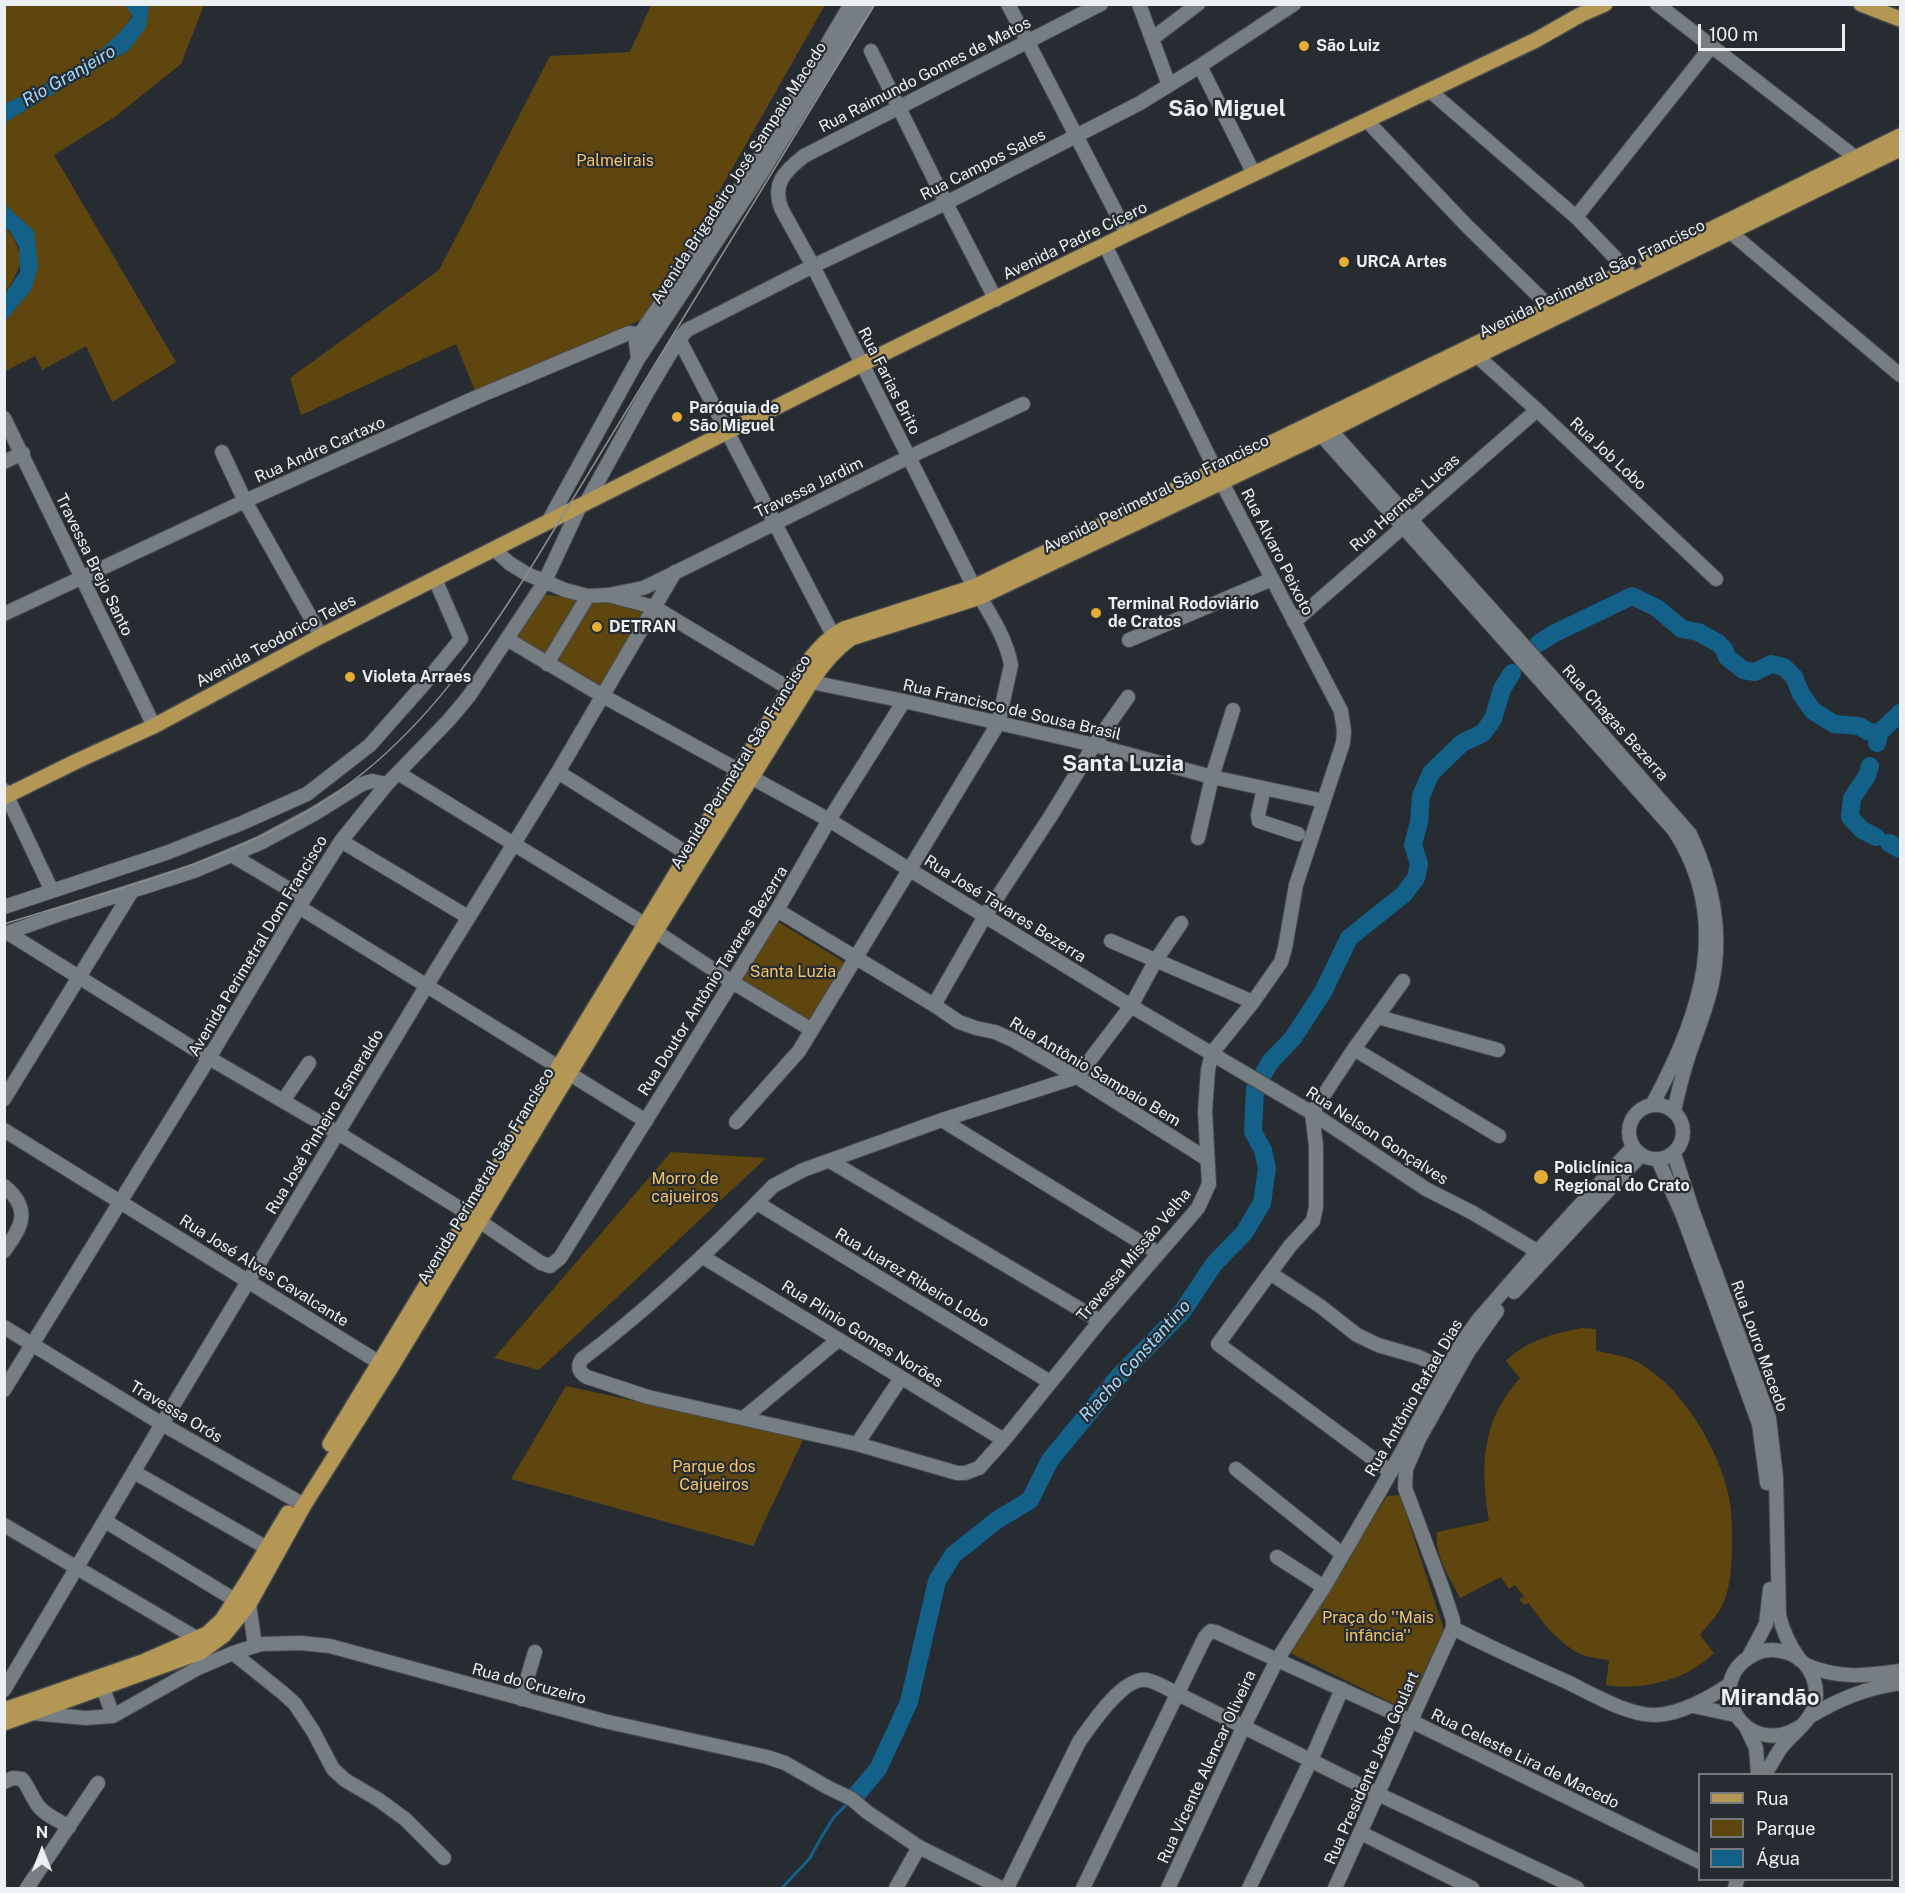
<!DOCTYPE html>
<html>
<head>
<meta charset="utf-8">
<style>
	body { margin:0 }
	#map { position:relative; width:1905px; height:1893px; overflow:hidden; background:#262c31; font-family:"Public Sans",sans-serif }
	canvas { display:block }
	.frame { position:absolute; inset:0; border:6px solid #ecf0f3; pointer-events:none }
	.legend { position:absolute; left:1698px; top:1773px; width:195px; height:108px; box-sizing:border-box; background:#262c31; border:2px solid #757a7f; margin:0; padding:8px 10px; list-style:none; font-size:18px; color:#ecf0f3 }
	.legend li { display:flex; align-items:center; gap:12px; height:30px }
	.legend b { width:30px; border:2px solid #757a7f }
	.north { position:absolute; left:12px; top:1821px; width:60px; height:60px; -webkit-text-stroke:4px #262c31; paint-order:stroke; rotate:0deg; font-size:16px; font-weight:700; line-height:24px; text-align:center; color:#ecf0f3 }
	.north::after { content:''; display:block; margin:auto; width:21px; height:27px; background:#ecf0f3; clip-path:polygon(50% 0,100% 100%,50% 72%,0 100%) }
	.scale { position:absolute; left:1698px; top:24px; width:147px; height:27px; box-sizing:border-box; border:3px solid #ecf0f3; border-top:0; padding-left:8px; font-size:18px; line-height:21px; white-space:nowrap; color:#ecf0f3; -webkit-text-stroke:4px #262c31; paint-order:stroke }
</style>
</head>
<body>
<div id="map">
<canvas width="1905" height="1893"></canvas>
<div class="frame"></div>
<ul class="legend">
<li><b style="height:8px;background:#b49755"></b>Rua</li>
<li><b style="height:16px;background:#5f460e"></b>Parque</li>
<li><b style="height:16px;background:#136089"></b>Água</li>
</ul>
<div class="north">N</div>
<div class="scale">100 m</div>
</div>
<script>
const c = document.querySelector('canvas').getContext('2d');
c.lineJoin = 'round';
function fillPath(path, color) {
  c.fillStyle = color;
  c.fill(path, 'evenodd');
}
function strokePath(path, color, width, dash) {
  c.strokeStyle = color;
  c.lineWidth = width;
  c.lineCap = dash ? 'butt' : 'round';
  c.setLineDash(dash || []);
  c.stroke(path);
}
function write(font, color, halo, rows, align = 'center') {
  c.font = font + ' "Public Sans",sans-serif';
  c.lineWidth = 4.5;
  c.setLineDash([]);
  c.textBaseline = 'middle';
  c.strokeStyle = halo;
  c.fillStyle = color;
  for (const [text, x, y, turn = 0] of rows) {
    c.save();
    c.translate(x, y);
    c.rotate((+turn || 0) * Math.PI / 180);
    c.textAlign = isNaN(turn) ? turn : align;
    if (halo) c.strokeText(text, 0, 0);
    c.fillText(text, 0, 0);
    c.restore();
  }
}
fillPath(new Path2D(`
	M 5,5 L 136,5 C 125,48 43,85 5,104 Z
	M 147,5 L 204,5 L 181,64 L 116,116 L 54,155 L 176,362 L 112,402 L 86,346 L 42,370 L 35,356 L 5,371 L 5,321 L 31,290 L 34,231 L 5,205 L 4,129 L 7,121 L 129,50 L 149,7 Z
	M 651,5 L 825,5 L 648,317 L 476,393 L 456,344 L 301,415 L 290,378 L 439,270 L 550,56 L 630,52 Z
	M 5,228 C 14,234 21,252 20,263 C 19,270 9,288 5,294 Z
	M 541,594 L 581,599 L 544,657 L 515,640 Z
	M 592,599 L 617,602 L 647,611 L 600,685 L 558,661 Z
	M 777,921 L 847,964 L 810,1024 L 740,981 Z
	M 671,1152 L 766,1158 L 539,1370 L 494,1358 Z
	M 1581,1328 L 1596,1329 L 1596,1351 C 1613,1354 1629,1356 1644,1366 C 1685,1392 1719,1450 1729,1497 C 1732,1513 1732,1527 1732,1543 C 1732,1563 1731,1587 1722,1606 C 1717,1616 1707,1626 1700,1635 L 1714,1653 C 1687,1680 1643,1691 1606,1685 L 1609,1660 C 1598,1659 1586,1657 1576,1652 C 1558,1641 1540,1621 1529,1603 L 1524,1605 L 1519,1599 L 1524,1597 L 1515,1585 L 1509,1589 L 1501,1577 L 1460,1598 C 1450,1578 1434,1555 1437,1532 L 1489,1521 C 1480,1466 1481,1422 1520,1378 L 1506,1361 C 1528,1340 1552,1334 1581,1328 Z
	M 566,1386 L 804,1438 L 753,1546 L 511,1479 Z
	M 1400,1495 L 1444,1630 L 1406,1710 L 1290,1653 L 1387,1496 Z`), '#5f460e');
fillPath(new Path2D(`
	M 125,5 L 147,5 L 149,6 L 146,27 L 129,50 L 7,121 L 5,129 L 5,104 C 50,82 103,58 133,16 Z
	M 5,205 L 34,231 L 38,267 L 31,290 L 5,321 L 5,294 L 20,272 L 19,247 L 10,231 L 5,228 Z`), '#136089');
strokePath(new Path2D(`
	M 782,1888 L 810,1858 L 822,1836 L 834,1817 L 848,1803`), '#136089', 3);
strokePath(new Path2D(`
	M 1539,643 L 1553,634 L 1632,596 L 1657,608 L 1682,629 L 1698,632 L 1718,643 L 1724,649 L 1727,657 L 1743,670 L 1755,672 L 1771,664 L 1784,667 L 1794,677 L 1801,694 L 1813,711 L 1834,724 L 1859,726 L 1869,732 L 1879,733
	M 1877,743 L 1879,733 L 1900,713
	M 1870,766 L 1867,776 L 1852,798 L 1850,817 L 1862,830 L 1876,837
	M 1889,843 L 1900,849
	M 857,1794 L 878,1769 L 909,1702 L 937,1581 L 953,1555 L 997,1520 L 1030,1500 L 1050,1460 L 1120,1375 L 1182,1312 L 1214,1264 L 1244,1233 L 1262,1203 L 1267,1168 L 1263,1150 L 1253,1132 L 1255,1089 L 1270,1062 L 1293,1038 L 1323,992 L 1349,938 L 1404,894 L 1416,878 L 1419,864 L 1413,845 L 1419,822 L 1421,796 L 1431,773 L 1462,743 L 1483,733 L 1493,719 L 1502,689 L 1512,673`), '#136089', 18);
const minor = new Path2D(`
	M 1008,4 L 1127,234
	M 1139,4 L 1169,85
	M 1657,4 L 1856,158
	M 1153,38 L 1198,4
	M 871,51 L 946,203 L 996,300
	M 1200,66 L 1254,174
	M 1430,91 L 1576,217 L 1628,271
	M 1367,121 L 1467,226 L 1551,308 L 1556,315
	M 1576,217 L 1711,47
	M 1724,225 L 1730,232 L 1900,375
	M 1105,245 L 1216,471 L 1341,711 L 1344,731 L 1343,743 L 1296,885 L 1285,948 L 1281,962 L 1253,1002 L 1212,1053 L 1208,1070 L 1205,1112 L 1209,1184 L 1198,1208 L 1100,1321 L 1004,1440 L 979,1468 L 965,1473 L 957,1473 L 857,1444 L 648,1397 L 587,1377 C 579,1373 577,1366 582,1359 C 651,1307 713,1248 773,1186 L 803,1170 L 942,1120 L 1077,1077 L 1131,1006 L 1156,960 L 1181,923
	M 679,339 L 833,635
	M 1477,356 L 1537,410 L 1716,579
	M 638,359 L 636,342 L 640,334 L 749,175 L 851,4
	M 4,418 L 154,726
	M 1324,423 L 1551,676 L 1690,834 C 1712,882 1723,930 1712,983 C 1706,1013 1692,1041 1684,1071 C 1680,1084 1677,1098 1674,1111
	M 1315,428 L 1674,830 C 1734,922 1700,1017 1652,1105
	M 222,452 L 245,501 L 321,636
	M 4,462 L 23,453
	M 586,503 L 645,396 L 679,339 L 687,330 L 813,266 L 946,203 L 1140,103 L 1200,66 L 1294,4
	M 548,522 L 638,359 L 757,180 L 867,4
	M 494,549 L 509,563 L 527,574 L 565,590 L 588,596 L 608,595 L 654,607 L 790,689
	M 608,595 L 643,588 L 656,582 L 909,457 L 1023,404
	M 4,614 L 245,501 L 477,397 L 629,333 L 653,336
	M 1294,622 L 1537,410
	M 507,639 L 603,696 L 829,820 L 1131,1006 L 1312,1113 L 1426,1189 L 1473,1213 L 1547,1257
	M 1129,640 L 1272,579
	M 547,664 L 588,596
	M 804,678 L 811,682 L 904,701 L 1094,745 L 1212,777 L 1324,801
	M 558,772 L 688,854
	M 398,773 L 646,925 L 732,982 L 812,1030
	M 1264,788 L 1258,815 L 1259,821 L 1298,834
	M 4,790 L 52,891
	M 1198,838 L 1212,777 L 1233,710
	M 341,841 L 468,917
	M 233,856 L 304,898
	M 4,907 L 166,853 L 242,823 L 307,794 L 370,745 L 424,684 L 461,639 L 435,579
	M 299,907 L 646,1121
	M 777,910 L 934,1005 L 959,1022 L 976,1028 L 995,1032 L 1013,1040 L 1077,1077 L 1207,1159
	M 8,933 L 209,1058 L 338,1133 L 469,1214 L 541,1263 L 550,1266 L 560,1258 L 777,910 L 829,820 L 904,701
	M 4,934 L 63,913 L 194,871 L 260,843 L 314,814 L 362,784 L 372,781 L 387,784
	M 1111,941 L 1253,1002
	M 934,1005 L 985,916 L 1052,814 L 1094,745 L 1128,697
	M 1378,1017 L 1498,1050
	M 1354,1049 L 1499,1136
	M 4,1099 L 132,891
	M 283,1101 L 309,1063
	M1629 1132a27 27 0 1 1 54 0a27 27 0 1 1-54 0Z
	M 942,1120 L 1158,1253
	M 736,1122 L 799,1051 L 998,724 L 1011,665 C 1006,637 988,611 974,587 L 813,266 L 782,210 C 771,184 785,171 804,156 L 1101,4
	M 4,1130 L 388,1368
	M 1674,1154 L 1693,1212 L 1769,1418 L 1776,1477 L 1779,1615 C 1783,1632 1789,1645 1800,1660
	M 1658,1160 L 1683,1216 L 1759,1424 L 1767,1483
	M 830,1161 L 1100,1321
	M 4,1186 C 32,1209 22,1227 4,1251
	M 757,1203 L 1050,1382
	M 703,1257 L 1004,1440
	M 1270,1273 L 1320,1306 L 1357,1335 L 1378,1345 L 1419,1357 L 1447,1370
	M 1514,1292 L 1641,1155
	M 4,1327 L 162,1424 L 304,1505
	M 4,1390 L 209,1058 L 299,907 L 341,841 L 387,784 L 449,720 L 469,696 L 544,583 L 580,506
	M 745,1417 L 838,1340
	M 857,1444 L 901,1378
	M 1236,1469 L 1342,1554
	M 134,1472 L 267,1548
	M 1391,1472 L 1218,1344 L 1270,1273 L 1290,1246 L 1313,1221 L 1316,1207 L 1316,1146 L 1312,1113 L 1354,1049 L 1403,981
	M 105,1521 L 235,1600
	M 4,1525 L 198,1639
	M 1277,1557 L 1324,1587
	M 249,1604 L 255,1646
	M 1453,1628 C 1489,1647 1527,1664 1565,1681 C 1591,1693 1626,1715 1655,1715 C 1679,1715 1711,1697 1730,1684
	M 233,1653 L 283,1693 L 295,1704 L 313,1731 L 333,1769 L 345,1780 L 379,1800 L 405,1819 L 444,1858
	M 1748,1658 L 1766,1624 L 1770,1589
	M 1806,1665 C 1838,1679 1867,1676 1900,1671
	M 103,1688 L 113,1716
	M 4,1690 L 162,1424 L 427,985 L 558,772 L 675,572
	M 521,1699 L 535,1652
	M 1693,1706 L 1735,1715
	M 31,1713 L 86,1718 L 113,1716 L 198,1668 L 233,1653 L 261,1644 L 301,1643 L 330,1646 L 604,1721 L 767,1757 L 785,1763 L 827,1787 L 852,1799 L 867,1812 L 919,1847 L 1001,1888
	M 1809,1717 C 1839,1699 1866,1688 1900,1683
	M 1746,1727 L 1756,1748 L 1758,1774
	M 1764,1774 C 1771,1767 1775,1756 1781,1748 C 1789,1737 1801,1729 1809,1717 C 1824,1695 1814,1662 1788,1653 C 1777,1649 1764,1649 1753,1655 C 1701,1682 1743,1760 1798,1728
	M 4,1782 L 13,1778 L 22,1779 C 29,1787 32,1799 40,1808 C 47,1816 60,1821 69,1827
	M 1361,1833 L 1472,1888
	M 27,1888 L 98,1783
	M 896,1888 L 919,1847
	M 1007,1888 L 1079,1742 C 1091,1725 1123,1676 1147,1680 C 1157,1682 1168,1689 1178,1694 L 1378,1794 L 1577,1888
	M 1083,1888 L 1205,1637 L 1211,1631 L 1216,1632 L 1411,1721 L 1700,1862
	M 1168,1888 L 1244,1726 L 1277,1660 L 1324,1587 L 1384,1484 L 1461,1344 L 1478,1320 L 1538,1251 L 1633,1147
	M 1249,1888 L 1311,1760 L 1342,1689
	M 1335,1888 L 1453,1628 L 1453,1620 L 1442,1587 L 1405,1488 L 1406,1469 L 1420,1437 L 1468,1352 L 1497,1311
	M 1735,1888 L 1737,1880`);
const major = new Path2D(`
	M 1861,4 L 1900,19
	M 1647,261 L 1900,136
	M 4,797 L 77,761 L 154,726 L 321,636 L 862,364 L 1127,234 L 1536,40 L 1580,15 L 1605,4
	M 330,1444 L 739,770 L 799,674 C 811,657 825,639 844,629 L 974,587 L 1626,271
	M 4,1710 L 145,1661 L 207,1634 L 222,1620 L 246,1583 L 288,1513
	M 4,1723 L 201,1652 L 224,1635 L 249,1604 L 304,1505 L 390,1369 L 655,932 L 811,682 C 822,665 834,650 851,638 L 980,597 L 1321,435 L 1477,356 L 1900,149`);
strokePath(minor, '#444a4d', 16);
strokePath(major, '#444a4d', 18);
strokePath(minor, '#777e83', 14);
strokePath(major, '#b49755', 15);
strokePath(new Path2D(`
	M 4,924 C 126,885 261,856 363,773 C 431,718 480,648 527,574 L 875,4`), '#8a8f93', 1.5);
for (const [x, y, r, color] of [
	[1304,46,6,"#e5ad35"],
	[1344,262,6,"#e5ad35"],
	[677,417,6,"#e5ad35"],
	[1096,613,6,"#e5ad35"],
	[597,627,6,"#e5ad35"],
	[350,677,6,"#e5ad35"],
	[1541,1177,8,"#e5ad35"]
]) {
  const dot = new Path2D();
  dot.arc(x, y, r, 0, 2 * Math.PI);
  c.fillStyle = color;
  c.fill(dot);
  strokePath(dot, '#262c31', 2);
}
write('bold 16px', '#ecf0f3', '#262c31', [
	["São Luiz",1316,46],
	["URCA Artes",1356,262],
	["Paróquia de",689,408],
	["São Miguel",689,426],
	["Terminal Rodoviário",1108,604],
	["de Cratos",1108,622],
	["DETRAN",609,627],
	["Violeta Arraes",362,677],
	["Policlínica",1554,1168],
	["Regional do Crato",1554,1186]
], 'left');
write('16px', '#ecf0f3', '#262c31', [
	["Rua Raimundo Gomes de Matos",925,75,-27],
	["Rua Campos Sales",983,165,-27],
	["Avenida Brigadeiro José Sampaio Macedo",739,173,-57],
	["Avenida Padre Cícero",1075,241,-26],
	["Avenida Perimetral São Francisco",1592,279,-26],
	["Rua Farias Brito",889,381,63],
	["Rua Andre Cartaxo",320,450,-24],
	["Rua Job Lobo",1608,454,43],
	["Travessa Jardim",809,488,-26],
	["Avenida Perimetral São Francisco",1156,494,-26],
	["Rua Hermes Lucas",1405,503,-41],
	["Rua Alvaro Peixoto",1277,552,63],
	["Travessa Brejo Santo",94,565,64],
	["Avenida Teodorico Teles",276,641,-28],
	["Rua Francisco de Sousa Brasil",1012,710,13],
	["Rua Chagas Bezerra",1615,723,48],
	["Avenida Perimetral São Francisco",741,762,-58],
	["Rua José Tavares Bezerra",1005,909,32],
	["Avenida Perimetral Dom Francisco",258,946,-59],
	["Rua Doutor Antônio Tavares Bezerra",713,981,-58],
	["Rua Antônio Sampaio Bem",1095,1072,31],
	["Rua José Pinheiro Esmeraldo",325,1122,-59],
	["Rua Nelson Gonçalves",1377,1136,33],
	["Avenida Perimetral São Francisco",486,1176,-59],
	["Travessa Missão Velha",1134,1255,-50],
	["Rua José Alves Cavalcante",264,1271,32],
	["Rua Juarez Ribeiro Lobo",912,1278,31],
	["Rua Plinio Gomes Norões",862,1334,32],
	["Rua Louro Macedo",1759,1346,70],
	["Rua Antônio Rafael Dias",1414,1398,-60],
	["Travessa Orós",176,1412,31],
	["Rua do Cruzeiro",529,1684,15],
	["Rua Celeste Lira de Macedo",1525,1759,26],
	["Rua Vicente Alencar Oliveira",1207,1767,-65],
	["Rua Presidente João Goulart",1372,1768,-66]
]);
write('16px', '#f6c566', '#262c31', [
	["Palmeirais",615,161],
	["Santa Luzia",793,972],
	["Morro de",685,1179],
	["cajueiros",685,1197],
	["Parque dos",714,1467],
	["Cajueiros",714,1485],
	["Praça do ''Mais",1378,1618],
	["infância''",1378,1636]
]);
write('italic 18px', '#a1d7fc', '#262c31', [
	["Rio Granjeiro",69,76,-30],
	["Riacho Constantino",1135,1361,-48]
]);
write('bold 22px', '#ecf0f3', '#262c31', [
	["São Miguel",1227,109],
	["Santa Luzia",1123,764],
	["Mirandão",1770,1698]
]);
</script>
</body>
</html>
